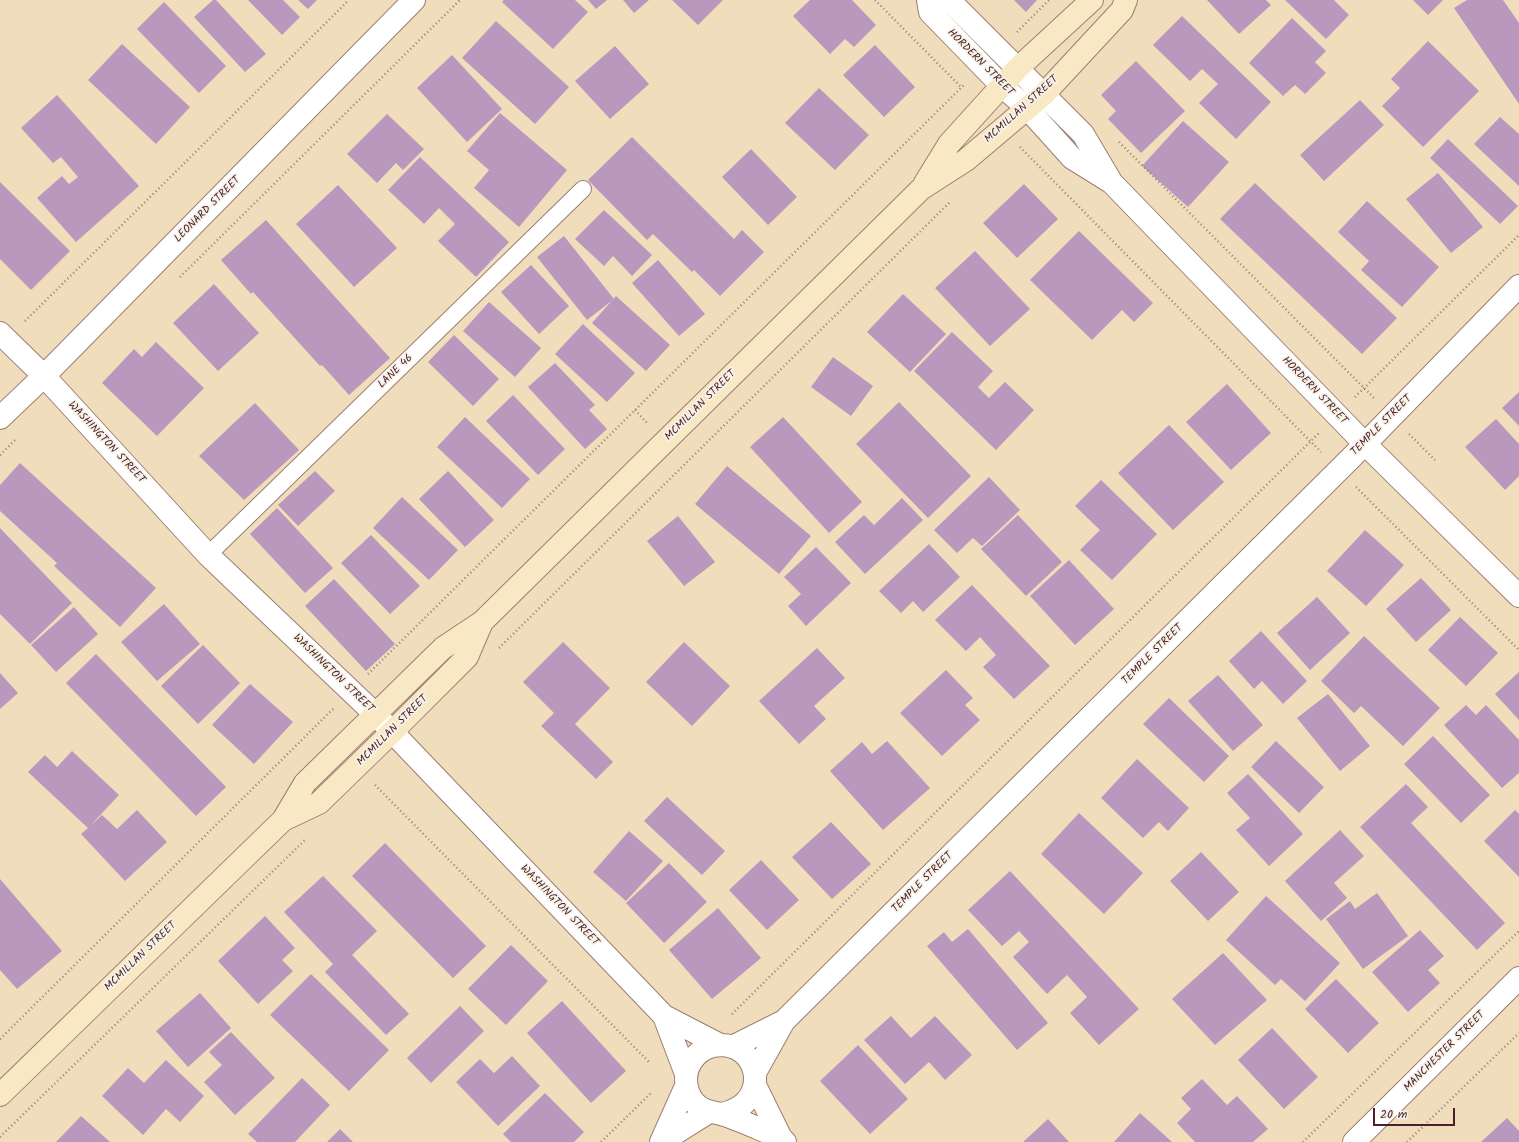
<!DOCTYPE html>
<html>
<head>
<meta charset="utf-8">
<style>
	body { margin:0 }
	#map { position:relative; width:1519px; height:1142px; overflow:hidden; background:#f0ddbc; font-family:Kalam,sans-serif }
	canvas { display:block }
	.scale { position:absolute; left:1373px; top:1108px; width:82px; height:18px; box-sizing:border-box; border:2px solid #4a1f2b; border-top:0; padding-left:5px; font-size:12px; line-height:14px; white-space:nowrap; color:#4a1f2b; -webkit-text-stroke:3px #f7f3e8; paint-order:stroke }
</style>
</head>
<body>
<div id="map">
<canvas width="1519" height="1142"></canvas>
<div class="scale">20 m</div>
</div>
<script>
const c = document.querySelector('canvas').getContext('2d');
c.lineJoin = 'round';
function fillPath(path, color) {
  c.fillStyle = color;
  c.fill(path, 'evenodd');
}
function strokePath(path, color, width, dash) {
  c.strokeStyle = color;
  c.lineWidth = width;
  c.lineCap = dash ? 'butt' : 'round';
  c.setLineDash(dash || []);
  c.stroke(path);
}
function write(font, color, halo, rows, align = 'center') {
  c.font = font + ' Kalam,sans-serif';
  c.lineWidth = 3.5;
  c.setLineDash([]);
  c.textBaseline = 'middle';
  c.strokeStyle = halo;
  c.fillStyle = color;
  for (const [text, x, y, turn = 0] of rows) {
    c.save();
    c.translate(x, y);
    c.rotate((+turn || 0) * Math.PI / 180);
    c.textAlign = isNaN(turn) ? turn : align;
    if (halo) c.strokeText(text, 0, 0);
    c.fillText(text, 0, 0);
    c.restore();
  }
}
fillPath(new Path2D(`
	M 213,0 L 216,0 L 266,54 L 245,72 L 194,17 Z
	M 248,0 L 283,0 L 300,17 L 282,35 Z
	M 298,0 L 317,0 L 308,9 Z
	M 504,0 L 575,0 L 588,12 L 553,49 L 502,2 Z
	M 588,0 L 607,0 L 596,9 Z
	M 623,0 L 649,0 L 634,13 Z
	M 672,0 L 723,0 L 698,25 Z
	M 810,0 L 852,0 L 876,25 L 854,47 L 845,39 L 830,54 L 793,16 Z
	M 1014,0 L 1037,0 L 1026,12 Z
	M 1207,0 L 1266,0 L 1271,5 L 1239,34 Z
	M 1285,0 L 1334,0 L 1349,15 L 1326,39 Z
	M 1413,0 L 1443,0 L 1428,15 Z
	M 1467,0 L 1503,0 L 1519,23 L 1519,104 L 1454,8 Z
	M 164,2 L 226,66 L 199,93 L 137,29 Z
	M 1182,16 L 1271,102 L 1236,139 L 1199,103 L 1218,84 L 1202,69 L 1190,81 L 1153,45 Z
	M 1292,18 L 1326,51 L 1315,62 L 1326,73 L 1305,94 L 1295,85 L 1283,96 L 1249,63 Z
	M 496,21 L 569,87 L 535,124 L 462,58 Z
	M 1428,41 L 1479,91 L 1423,147 L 1382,106 L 1400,88 L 1391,79 Z
	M 122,44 L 190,107 L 156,144 L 88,80 Z
	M 875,45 L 915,87 L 884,117 L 843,75 Z
	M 615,46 L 649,84 L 610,119 L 575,81 Z
	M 452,55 L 502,109 L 467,142 L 417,88 Z
	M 1136,61 L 1185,111 L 1141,153 L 1108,119 L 1116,111 L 1101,95 Z
	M 819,88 L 869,135 L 835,170 L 785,123 Z
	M 57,95 L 139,186 L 76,242 L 37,198 L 62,176 L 69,184 L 78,177 L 61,157 L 53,163 L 21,128 Z
	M 1360,100 L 1384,125 L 1324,181 L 1300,155 Z
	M 500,113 L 567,170 L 519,227 L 474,188 L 489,170 L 467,151 Z
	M 387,114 L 424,149 L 403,170 L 396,163 L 377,183 L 347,154 Z
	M 1500,117 L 1519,134 L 1519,186 L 1474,144 Z
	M 1183,121 L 1229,162 L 1188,207 L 1142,166 Z
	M 632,137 L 734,239 L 742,230 L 764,252 L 720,296 L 694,270 L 692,272 L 653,234 L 647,240 L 588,180 Z
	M 1448,139 L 1518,206 L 1500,224 L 1430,158 Z
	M 751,149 L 797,197 L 768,225 L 722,177 Z
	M 420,157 L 509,242 L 476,277 L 438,241 L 455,224 L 439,208 L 424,224 L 388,190 Z
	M 1438,173 L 1483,227 L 1451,253 L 1406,199 Z
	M 0,182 L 70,251 L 31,290 L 0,259 Z
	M 1255,183 L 1397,318 L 1362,354 L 1220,219 Z
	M 1024,184 L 1058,219 L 1017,258 L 983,223 Z
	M 338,185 L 397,248 L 354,287 L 296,224 Z
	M 1367,201 L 1439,267 L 1402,307 L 1361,270 L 1369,261 L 1338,232 Z
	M 604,210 L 652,255 L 632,276 L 613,256 L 604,266 L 575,239 Z
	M 266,220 L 390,358 L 349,395 L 322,365 L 320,366 L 253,292 L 251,294 L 221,260 Z
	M 1079,231 L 1153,303 L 1134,322 L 1122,310 L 1092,340 L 1030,280 Z
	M 564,236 L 614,299 L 587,320 L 537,257 Z
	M 975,251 L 1030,309 L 990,346 L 935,288 Z
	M 658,260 L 705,314 L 679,336 L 632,283 Z
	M 531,265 L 569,306 L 539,334 L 501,292 Z
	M 214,284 L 259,333 L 218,371 L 173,323 Z
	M 903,294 L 946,334 L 910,372 L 867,332 Z
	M 616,296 L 670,345 L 646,371 L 592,323 Z
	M 489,302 L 541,348 L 515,377 L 463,331 Z
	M 583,324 L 635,373 L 607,402 L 555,354 Z
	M 952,332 L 993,371 L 978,387 L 989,398 L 1005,382 L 1034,410 L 996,450 L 914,371 Z
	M 454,335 L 499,379 L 473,406 L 428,362 Z
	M 156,342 L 204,388 L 157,436 L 102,383 L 134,349 L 142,357 Z
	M 833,357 L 873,386 L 851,416 L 811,387 Z
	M 555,363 L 595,405 L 589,410 L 607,429 L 585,449 L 528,387 Z
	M 1227,384 L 1271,433 L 1231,470 L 1186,422 Z
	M 1519,392 L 1519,426 L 1502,408 Z
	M 513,395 L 565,449 L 538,475 L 486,421 Z
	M 899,402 L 971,476 L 928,518 L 856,444 Z
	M 255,403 L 299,450 L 244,500 L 199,456 Z
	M 465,417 L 530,479 L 502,508 L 437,447 Z
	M 783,417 L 862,502 L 829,533 L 750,447 Z
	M 1496,419 L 1519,444 L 1519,476 L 1505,490 L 1465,447 Z
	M 1169,425 L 1224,482 L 1173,530 L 1118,473 Z
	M 20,463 L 156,588 L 120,627 L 54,566 L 57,563 L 0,511 L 0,485 Z
	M 727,466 L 811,536 L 779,574 L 695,504 Z
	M 315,471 L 335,491 L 298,526 L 278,505 Z
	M 448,471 L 494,520 L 465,547 L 419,499 Z
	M 989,477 L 1020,510 L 982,546 L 973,538 L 957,553 L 934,530 Z
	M 1101,480 L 1157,534 L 1112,580 L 1080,550 L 1100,530 L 1075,506 Z
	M 402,497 L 458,550 L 429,580 L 373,528 Z
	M 902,498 L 923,520 L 865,574 L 835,542 L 864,515 L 874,525 Z
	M 277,508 L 333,568 L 305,593 L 250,534 Z
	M 1018,515 L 1062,562 L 1026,596 L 981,549 Z
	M 678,516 L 715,562 L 684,586 L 647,541 Z
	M 0,528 L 72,603 L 30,644 L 0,614 Z
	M 1365,530 L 1404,565 L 1366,606 L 1327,571 Z
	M 371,535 L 420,586 L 390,614 L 341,563 Z
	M 929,544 L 960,577 L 923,612 L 913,601 L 901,613 L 879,591 Z
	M 816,547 L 851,583 L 806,626 L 788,606 L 801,594 L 784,577 Z
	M 1069,560 L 1114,609 L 1075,645 L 1030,596 Z
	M 1421,578 L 1451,610 L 1416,642 L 1386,609 Z
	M 334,579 L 395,644 L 366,671 L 305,606 Z
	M 972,585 L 1050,666 L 1014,699 L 983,667 L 996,655 L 980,637 L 966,651 L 935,620 Z
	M 1317,597 L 1350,633 L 1310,670 L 1277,633 Z
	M 164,604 L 200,644 L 157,681 L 121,642 Z
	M 74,607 L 98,634 L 56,672 L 31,645 Z
	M 1460,617 L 1498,653 L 1466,686 L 1428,650 Z
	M 1261,631 L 1307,681 L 1283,704 L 1262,681 L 1254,689 L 1229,661 Z
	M 1364,636 L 1440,708 L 1403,746 L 1361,706 L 1354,713 L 1321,681 Z
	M 563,642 L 610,688 L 575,724 L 613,762 L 596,779 L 541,726 L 554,713 L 523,682 Z
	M 684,642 L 730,686 L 692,726 L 646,682 Z
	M 203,645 L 240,683 L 198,724 L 161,686 Z
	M 817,648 L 845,678 L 814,706 L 826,719 L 799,744 L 759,701 Z
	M 96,654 L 226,787 L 196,816 L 66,683 Z
	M 946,670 L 973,698 L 965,705 L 980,720 L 942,756 L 900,713 Z
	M 1519,672 L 1519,720 L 1495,694 Z
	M 0,673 L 18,693 L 0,709 Z
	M 1218,675 L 1263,725 L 1233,751 L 1188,701 Z
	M 250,684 L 293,722 L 254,764 L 212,725 Z
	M 1328,694 L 1370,746 L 1340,771 L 1297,718 Z
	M 1169,698 L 1229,756 L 1204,782 L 1143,724 Z
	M 1466,705 L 1476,715 L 1486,705 L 1519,740 L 1519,773 L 1502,788 L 1444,725 Z
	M 1433,736 L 1490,795 L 1461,823 L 1404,764 Z
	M 887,741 L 930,788 L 883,830 L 830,771 L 862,742 L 872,754 Z
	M 1276,741 L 1324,787 L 1299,813 L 1251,767 Z
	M 72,751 L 119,795 L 90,826 L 102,815 L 117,829 L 137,810 L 167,842 L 125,881 L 81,834 L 88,828 L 28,772 L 45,755 L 57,767 Z
	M 1137,759 L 1189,808 L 1168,831 L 1159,822 L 1143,838 L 1101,798 Z
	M 1248,774 L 1303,834 L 1269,866 L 1236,830 L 1250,818 L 1227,793 Z
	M 1406,784 L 1428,807 L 1411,823 L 1505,923 L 1477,950 L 1360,827 Z
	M 667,797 L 725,851 L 702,875 L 644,821 Z
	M 1515,810 L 1519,814 L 1519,877 L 1484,841 Z
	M 1079,813 L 1143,873 L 1104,914 L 1041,854 Z
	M 831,822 L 871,864 L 832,899 L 792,857 Z
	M 1340,830 L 1364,856 L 1334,883 L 1347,898 L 1321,921 L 1285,881 Z
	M 629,831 L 663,861 L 626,901 L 593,872 Z
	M 385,843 L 486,946 L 453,978 L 352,876 Z
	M 1201,852 L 1239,892 L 1208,921 L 1170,881 Z
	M 761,860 L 799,900 L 767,930 L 729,890 Z
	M 669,863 L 707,902 L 664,943 L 626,903 Z
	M 1010,871 L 1139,1009 L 1099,1045 L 1070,1013 L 1087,997 L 1067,975 L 1047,994 L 1013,957 L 1029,942 L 1019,931 L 1002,946 L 968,910 Z
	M 323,876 L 377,931 L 352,955 L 409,1014 L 386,1035 L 325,972 L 333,964 L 284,912 Z
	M 0,879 L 62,951 L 17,989 L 0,970 Z
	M 1377,893 L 1408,936 L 1363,969 L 1326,919 L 1350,901 L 1355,909 Z
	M 1266,896 L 1340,963 L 1305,1001 L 1281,979 L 1275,985 L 1226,940 Z
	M 718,908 L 761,958 L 712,999 L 669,950 Z
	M 265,916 L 295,948 L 282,960 L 293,971 L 258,1004 L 218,961 Z
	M 968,929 L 1048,1023 L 1017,1050 L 927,946 L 944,932 L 952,942 Z
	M 1420,930 L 1444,956 L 1428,970 L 1440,983 L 1408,1012 L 1372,972 Z
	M 511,945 L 548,981 L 506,1025 L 468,989 Z
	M 1223,953 L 1267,1000 L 1215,1045 L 1172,999 Z
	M 311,974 L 389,1050 L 349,1091 L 270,1015 Z
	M 1336,979 L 1379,1023 L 1348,1053 L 1305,1009 Z
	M 200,993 L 231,1028 L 188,1067 L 156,1031 Z
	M 562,1001 L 626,1071 L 591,1103 L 527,1033 Z
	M 460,1006 L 484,1031 L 431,1083 L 407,1058 Z
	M 891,1016 L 911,1038 L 935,1016 L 972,1055 L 945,1080 L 929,1062 L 905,1084 L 864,1040 Z
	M 1272,1028 L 1318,1077 L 1284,1109 L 1238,1060 Z
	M 231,1032 L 275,1078 L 235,1115 L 204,1082 L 222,1065 L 209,1052 Z
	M 858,1045 L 908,1099 L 870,1134 L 820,1081 Z
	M 512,1056 L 540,1086 L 498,1126 L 456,1082 L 480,1059 L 494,1073 Z
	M 166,1060 L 204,1096 L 180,1122 L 166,1109 L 143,1135 L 102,1096 L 128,1068 L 144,1083 Z
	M 302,1078 L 330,1105 L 295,1142 L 257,1142 L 248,1134 Z
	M 1202,1079 L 1227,1105 L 1237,1096 L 1268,1129 L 1253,1142 L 1195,1142 L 1177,1123 L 1191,1109 L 1181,1098 Z
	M 545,1093 L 584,1132 L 574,1142 L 511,1142 L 503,1134 Z
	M 1140,1113 L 1172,1142 L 1114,1142 Z
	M 81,1116 L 110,1142 L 56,1142 Z
	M 1507,1118 L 1519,1131 L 1519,1142 L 1481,1142 Z
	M 1048,1119 L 1069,1142 L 1023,1142 Z
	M 340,1129 L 353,1142 L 327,1142 Z`), '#ba98bd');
const lane = new Path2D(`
	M 208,555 L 583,189`);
const street = new Path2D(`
	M 928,0 L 930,12 L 1002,86 L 1027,108 L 1072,158 L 1109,181
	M 949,0 L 1083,134 L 1112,183 L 1365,444 L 1519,596
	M 0,333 L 44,376 L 208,555 L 375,714 L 664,1016 L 720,1045
	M 0,418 L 44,376 L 414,0
	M 664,1016 L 686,1074
	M 732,1047 L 784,1021
	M 755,1073 L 784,1021 L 1365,444 L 1519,286
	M 755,1085 L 781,1138 L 785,1142
	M 721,1114 C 775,1104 759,1037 713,1046 C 704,1048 696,1054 691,1062 C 682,1076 686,1096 698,1106 C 705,1112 713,1112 721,1114 C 741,1120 761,1130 781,1138
	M 661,1142 L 686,1086
	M 661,1142 L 709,1112
	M 1354,1142 L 1519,978`);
const secondary = new Path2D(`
	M 925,183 L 949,144 L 1017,69 L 1092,0
	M 283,820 L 319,803 L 392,732 L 467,657 L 482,622
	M 0,1095 L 283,820 L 305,783 L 443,648 L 482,622 L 921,189 L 966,160 L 1044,94 L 1122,10 L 1126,0`);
strokePath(lane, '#9d7e74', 18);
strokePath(street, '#9d7e74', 24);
strokePath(secondary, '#9d7e74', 24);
strokePath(new Path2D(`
	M 875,0 L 962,88
	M 1017,32 L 1049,0
	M 1119,142 L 1375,399
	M 1020,147 L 1321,452
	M 180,277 L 460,0
	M 25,321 L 349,0
	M 1355,397 L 1519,235
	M 635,410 L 648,424
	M 1409,434 L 1435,460
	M 0,455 L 16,439
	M 1356,487 L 1519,650
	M 499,648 L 951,201
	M 368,674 L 965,84
	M 375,785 L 650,1063
	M 732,1014 L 1319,433
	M 0,1039 L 334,708
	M 0,1137 L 306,839
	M 601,1142 L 652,1092
	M 1303,1142 L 1519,931
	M 1407,1142 L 1519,1033`), '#9d7e74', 2.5, [1, 3]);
strokePath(lane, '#fff', 16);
strokePath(street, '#fff', 22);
strokePath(secondary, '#f8e8c3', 22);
write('11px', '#4a1f2b', '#f7f3e8', [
	["HORDERN STREET",980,63,45],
	["MCMILLAN STREET",1022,110,-42],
	["LEONARD STREET",208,210,-45],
	["LANE 46",396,372,-44],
	["HORDERN STREET",1314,391,46],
	["MCMILLAN STREET",701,406,-45],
	["TEMPLE STREET",1382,426,-45],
	["WASHINGTON STREET",106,443,47],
	["TEMPLE STREET",1153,655,-45],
	["WASHINGTON STREET",333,674,44],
	["MCMILLAN STREET",393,731,-45],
	["TEMPLE STREET",923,883,-45],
	["WASHINGTON STREET",559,906,46],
	["MCMILLAN STREET",141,957,-44],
	["MANCHESTER STREET",1445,1052,-45]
]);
</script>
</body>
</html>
